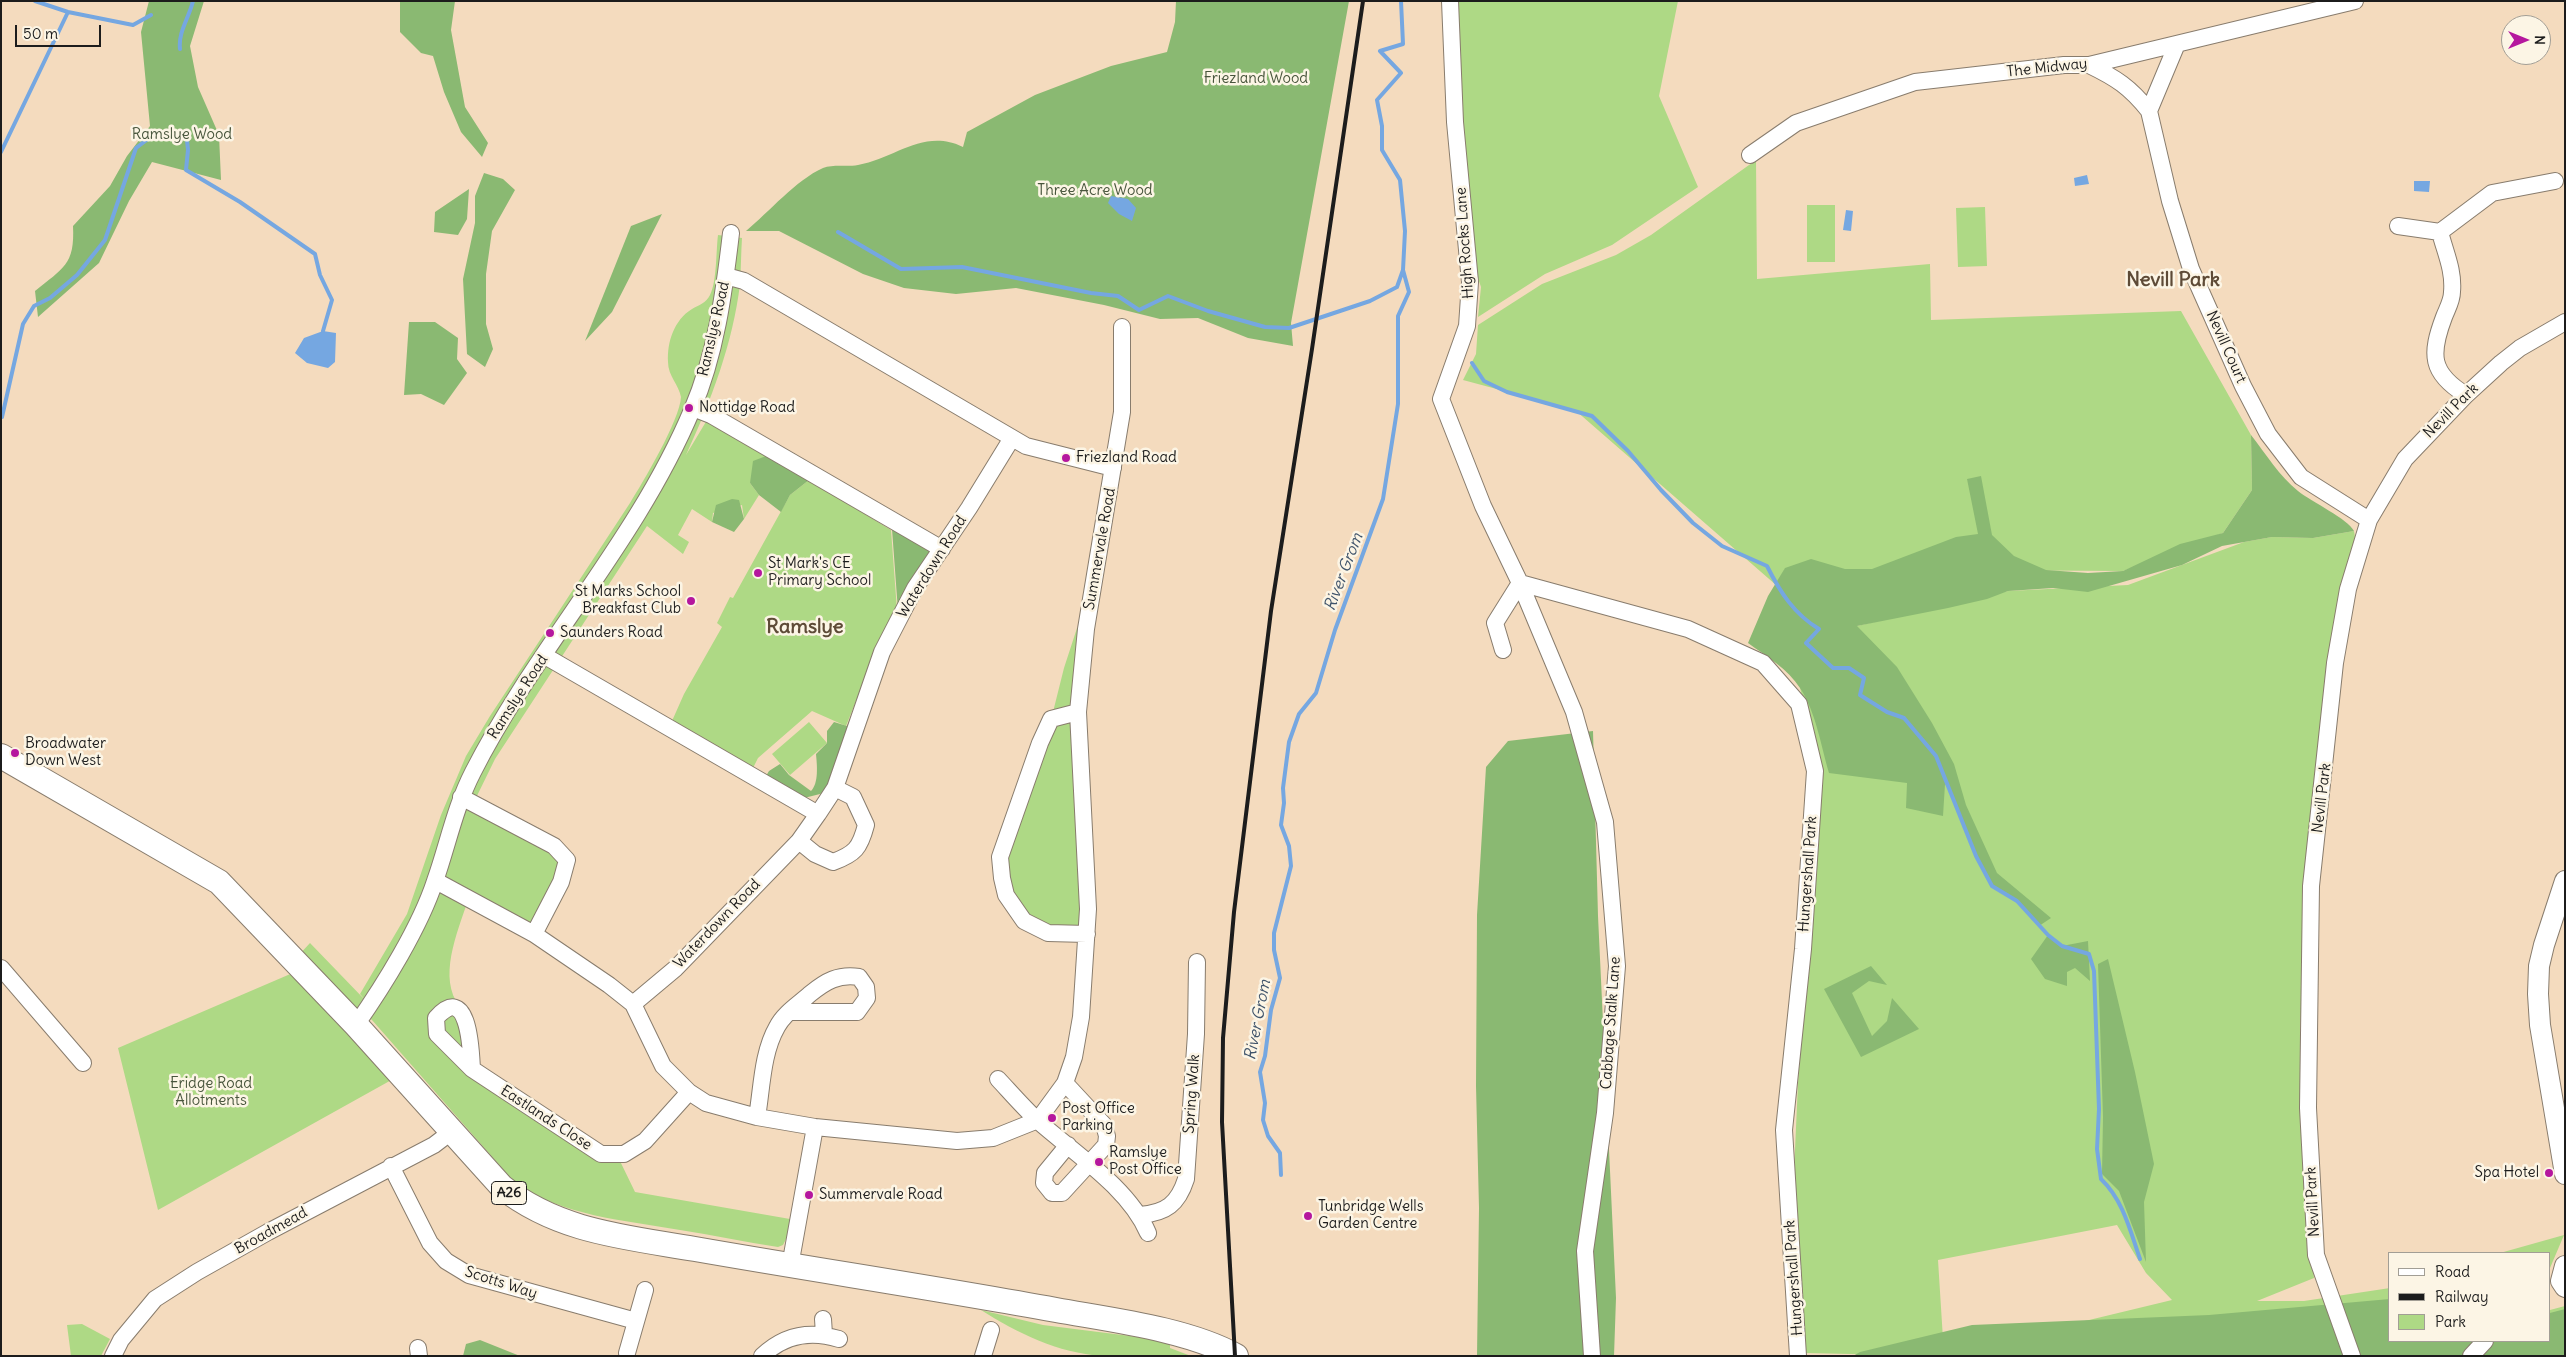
<!DOCTYPE html>
<html>
<head>
<meta charset="utf-8">
<style>
	body { margin:0 }
	#map { position:relative; width:2566px; height:1357px; overflow:hidden; background:#f4dbbe; font-family:Delius,sans-serif }
	canvas { display:block }
	.frame { position:absolute; inset:0; border:2px solid #1c1c1c; pointer-events:none }
	.legend { position:absolute; left:2388px; top:1252px; width:162px; height:90px; box-sizing:border-box; background:#fcf5e5; border:1px solid #a29e95; margin:0; padding:6px 9px; list-style:none; font-size:15px; color:#1c1c1c }
	.legend li { display:flex; align-items:center; gap:10px; height:25px }
	.legend b { width:25px; border:1px solid #a29e95 }
	.north { position:absolute; left:2501px; top:15px; width:50px; height:50px; box-sizing:border-box; background:#fcf5e5; border:1px solid #a29e95; border-radius:50%; rotate:90deg; font-size:14px; font-weight:700; line-height:20px; text-align:center; color:#1c1c1c }
	.north::after { content:''; display:block; margin:auto; width:18px; height:22px; background:#b5179e; clip-path:polygon(50% 0,100% 100%,50% 72%,0 100%) }
	.scale { position:absolute; left:15px; top:25px; width:86px; height:22px; box-sizing:border-box; border:2px solid #1c1c1c; border-top:0; padding-left:6px; font-size:15px; line-height:18px; white-space:nowrap; color:#1c1c1c; -webkit-text-stroke:4px #fcf5e5; paint-order:stroke }
</style>
</head>
<body>
<div id="map">
<canvas width="2566" height="1357"></canvas>
<div class="frame"></div>
<ul class="legend">
<li><b style="height:6px;background:#fff"></b>Road</li>
<li><b style="height:6px;background:#1c1c1c"></b>Railway</li>
<li><b style="height:14px;background:#aed985"></b>Park</li>
</ul>
<div class="north">N</div>
<div class="scale">50 m</div>
</div>
<script>
const c = document.querySelector('canvas').getContext('2d');
c.lineJoin = 'round';
function fillPath(path, color) {
  c.fillStyle = color;
  c.fill(path, 'evenodd');
}
function strokePath(path, color, width, dash) {
  c.strokeStyle = color;
  c.lineWidth = width;
  c.lineCap = dash ? 'butt' : 'round';
  c.setLineDash(dash || []);
  c.stroke(path);
}
function write(font, color, halo, rows, align = 'center') {
  c.font = font + ' Delius,sans-serif';
  c.lineWidth = 5;
  c.setLineDash([]);
  c.textBaseline = 'middle';
  c.strokeStyle = halo;
  c.fillStyle = color;
  for (const [text, x, y, turn = 0] of rows) {
    c.save();
    c.translate(x, y);
    c.rotate((+turn || 0) * Math.PI / 180);
    c.textAlign = isNaN(turn) ? turn : align;
    if (halo) c.strokeText(text, 0, 0);
    c.fillText(text, 0, 0);
    c.restore();
  }
}
fillPath(new Path2D(`
	M 1456,1 L 1678,1 L 1659,96 L 1698,187 L 1612,245 L 1545,274 L 1478,317 L 1481,287 L 1477,275 L 1462,122 Z
	M 1756,160 L 1757,279 L 1930,264 L 1931,320 L 2181,311 L 2251,435 L 2252,490 L 2223,533 L 2123,571 L 1785,569 L 1776,585 L 1575,410 L 1463,380 L 1476,354 L 1478,325 L 1542,284 L 1616,255 L 1651,235 Z
	M 1807,205 L 1835,205 L 1835,262 L 1807,262 Z
	M 1985,207 L 1987,266 L 1958,267 L 1956,208 Z
	M 718,235 L 742,238 C 741,253 741,269 740,284 C 733,343 711,401 686,455 L 707,420 L 767,455 L 750,483 L 759,495 L 744,519 L 742,505 L 713,513 L 712,522 L 692,509 L 678,535 L 689,542 L 683,554 L 647,526 L 495,759 L 473,804 L 564,860 L 533,930 L 469,897 C 460,926 439,971 456,1001 L 471,1071 L 619,1159 L 635,1192 L 790,1219 L 788,1235 L 783,1245 L 778,1247 C 745,1242 712,1235 680,1230 C 623,1220 563,1216 515,1183 L 372,1020 L 362,1012 L 356,1018 L 297,957 L 310,943 L 366,1001 L 360,994 L 407,914 L 441,815 L 466,756 L 490,716 L 630,503 C 643,482 680,420 681,397 C 679,385 668,376 668,362 C 667,342 674,320 692,309 C 699,305 706,303 710,295 C 717,282 716,250 718,235 Z
	M 809,480 L 891,530 L 897,610 L 874,656 L 846,726 L 812,711 L 758,758 L 753,768 L 672,721 L 684,694 L 722,627 L 717,623 L 730,597 L 733,598 L 790,495 Z
	M 2354,531 L 2355,537 L 2339,594 L 2325,689 L 2314,811 L 2300,1028 L 2304,1172 L 2314,1278 L 2257,1301 L 2304,1301 L 2390,1288 L 2390,1341 L 2550,1341 L 2550,1310 L 2565,1306 L 2565,1356 L 1943,1356 L 1804,1353 L 1793,1194 L 1798,1083 L 1821,774 L 1800,688 L 1857,626 L 2008,591 L 2128,585 L 2244,542 L 2272,537 L 2313,538 ZM 2117,1225 L 2146,1273 L 2172,1300 L 1944,1355 L 1938,1260 Z
	M 1077,628 L 1085,629 L 1086,932 L 1049,932 L 1025,920 L 1007,895 L 1002,858 L 1051,720 L 1064,668 Z
	M 809,722 L 827,743 L 790,775 L 772,754 Z
	M 295,972 L 395,1078 L 158,1210 L 118,1048 Z
	M 2564,1235 L 2550,1268 L 2550,1253 L 2500,1253 Z
	M 981,1310 L 1043,1325 L 1154,1339 L 1170,1343 L 1170,1348 L 1191,1356 C 1162,1356 1132,1357 1102,1356 C 1058,1353 1017,1333 981,1310 Z
	M 82,1324 L 110,1339 L 101,1356 L 71,1356 L 67,1325 Z`), '#aed985');
fillPath(new Path2D(`
	M 149,1 L 204,1 L 190,46 L 198,87 L 219,135 L 221,180 L 152,162 L 129,201 L 99,263 L 38,317 L 35,291 C 63,268 75,265 73,226 L 110,186 L 127,156 L 150,126 L 141,32 Z
	M 400,1 L 455,1 L 451,30 L 465,107 L 488,143 L 482,157 L 461,132 L 444,92 L 433,56 L 421,53 L 400,32 Z
	M 1176,1 L 1349,1 L 1291,323 L 1293,346 L 1248,338 L 1198,318 L 1160,319 L 1104,305 L 1016,288 L 956,294 L 904,288 L 863,274 L 779,231 L 746,231 C 769,212 796,180 823,168 C 833,164 847,167 858,165 C 896,158 924,128 963,147 L 967,132 L 1035,95 L 1111,66 L 1167,52 L 1175,22 Z
	M 484,173 L 503,179 L 515,190 L 492,231 L 486,274 L 486,324 L 493,349 L 485,367 L 467,354 L 463,279 L 475,223 L 475,196 Z
	M 469,189 L 467,219 L 458,235 L 434,232 L 435,212 Z
	M 662,214 L 612,312 L 585,341 L 631,226 Z
	M 409,322 L 435,322 L 458,338 L 457,359 L 467,373 L 444,405 L 421,394 L 404,395 Z
	M 2251,435 C 2266,454 2279,476 2298,491 C 2312,502 2348,519 2354,531 L 2313,538 L 2272,537 L 2222,546 L 2182,565 L 2088,592 L 2053,588 L 2008,591 L 1987,599 L 1948,608 L 1857,626 L 1897,667 L 1932,723 L 1954,764 L 1966,805 L 1997,873 L 2051,918 L 2039,926 L 2017,901 L 1992,886 L 1976,856 L 1952,794 L 1945,784 L 1943,816 L 1906,808 L 1907,783 L 1829,773 C 1821,746 1816,712 1800,688 C 1788,669 1766,656 1748,643 L 1768,596 L 1785,568 L 1811,559 L 1845,569 L 1872,569 L 1956,537 L 1978,534 L 1967,479 L 1981,476 L 1992,535 L 2014,556 L 2046,570 L 2088,573 L 2123,571 L 2180,544 L 2223,533 L 2252,490 Z
	M 774,453 L 809,480 L 790,495 L 781,512 L 759,495 L 750,483 L 753,461 Z
	M 732,499 L 739,500 L 744,519 L 734,532 L 712,522 L 716,505 Z
	M 892,529 L 941,550 L 914,587 L 832,791 L 804,798 L 766,776 L 769,771 L 780,764 L 789,775 L 811,791 C 819,783 817,765 816,754 L 827,743 L 827,731 L 834,722 L 847,726 L 876,655 L 898,611 Z
	M 1593,731 L 1598,916 L 1616,1298 L 1614,1356 L 1477,1356 L 1479,1208 L 1476,1086 L 1477,915 L 1486,767 L 1508,741 Z
	M 2048,935 L 2062,946 L 2088,941 L 2090,981 L 2075,968 L 2067,972 L 2067,986 L 2045,979 L 2031,959 Z
	M 2108,959 L 2135,1072 L 2154,1164 L 2144,1202 L 2146,1262 L 2119,1191 L 2102,1174 L 2103,1117 L 2098,964 Z
	M 1871,966 L 1887,985 L 1869,981 L 1852,993 L 1872,1036 L 1887,1021 L 1892,998 L 1919,1029 L 1861,1057 L 1824,989 Z
	M 2390,1299 L 2390,1341 L 2550,1341 L 2550,1313 L 2565,1309 L 2565,1356 L 1853,1356 L 1860,1352 L 1972,1325 L 2209,1315 Z
	M 480,1340 L 520,1356 L 463,1356 L 466,1344 Z`), '#8ab972');
fillPath(new Path2D(`
	M 2087,175 L 2089,184 L 2075,186 L 2074,178 Z
	M 2414,181 L 2430,181 L 2429,192 L 2414,191 Z
	M 1111,196 L 1128,199 L 1136,208 L 1132,221 L 1119,214 L 1108,203 Z
	M 1846,210 L 1853,211 L 1851,231 L 1843,230 Z
	M 323,331 L 336,333 L 335,362 L 328,368 L 307,363 L 295,353 L 304,338 Z`), '#75a7e1');
strokePath(new Path2D(`
	M 35,1 L 68,12 L 133,25 L 151,15
	M 180,49 C 178,32 189,18 193,1
	M 186,131 L 188,150 L 186,170 L 240,202 L 315,254 L 320,275 L 332,300 L 323,331
	M 1,152 L 68,12
	M 838,232 L 901,269 L 962,267 L 1091,293 L 1118,296 L 1139,310 L 1168,296 L 1208,311 L 1265,327 L 1289,328 L 1370,301 L 1397,287 L 1403,270
	M 1472,363 L 1484,381 L 1507,392 L 1592,416 L 1628,451 L 1661,490 L 1693,523 L 1722,546 L 1767,566 C 1780,592 1794,614 1819,629 L 1806,643 L 1833,668 L 1849,668 L 1864,678 L 1860,695 L 1887,712 L 1904,718 L 1936,756 L 1976,856 L 1992,886 L 2017,901 L 2048,935 L 2062,946 L 2089,954 L 2094,971 L 2099,1109 L 2097,1149 L 2101,1179 C 2123,1200 2130,1230 2140,1259
	M 2,417 L 23,324 L 34,306 L 50,298 L 77,275 L 105,240 L 136,148 L 148,139
	M 1281,1175 L 1280,1153 L 1268,1136 L 1263,1120 L 1265,1103 L 1260,1072 L 1265,1056 L 1271,1010 L 1280,978 L 1274,950 L 1274,933 L 1291,866 L 1289,846 L 1281,825 L 1284,803 L 1283,788 L 1289,742 L 1299,714 L 1316,693 L 1335,630 L 1383,499 L 1398,404 L 1398,316 L 1409,292 L 1403,270 L 1405,231 L 1400,180 L 1382,150 L 1382,126 L 1377,100 L 1401,73 L 1380,51 L 1403,44 L 1401,1`), '#75a7e1', 4);
const minor = new Path2D(`
	M 1450,1 L 1455,122 L 1470,282 L 1467,326 L 1441,399 L 1483,506 L 1520,583 L 1574,712 L 1605,822 L 1617,966 L 1605,1113 L 1585,1251 L 1592,1356
	M 2177,44 L 2149,111 L 2170,201 L 2191,269 L 2243,386 L 2268,434 L 2301,477 L 2369,520
	M 2089,65 C 2116,78 2130,87 2149,111
	M 1750,155 L 1796,123 L 1915,82 L 2064,65 L 2089,65 L 2355,1
	M 2398,226 L 2440,232 L 2492,193 L 2555,181
	M 2440,232 C 2445,252 2454,270 2452,292 C 2452,301 2447,309 2444,317 C 2430,354 2430,373 2466,395
	M 726,276 L 744,281 L 1026,446 L 1113,468
	M 693,408 L 711,415 L 942,549
	M 1520,583 L 1688,629 L 1763,663 L 1799,704 L 1815,771 L 1803,949 L 1784,1130 L 1798,1356
	M 1503,650 L 1495,623 L 1520,583
	M 545,656 L 818,814
	M 1078,712 L 1051,719 L 1040,743 L 1000,857 L 1002,878 L 1006,895 L 1024,921 L 1048,933 L 1087,934
	M 461,797 L 554,846 L 567,860 L 561,882 L 534,934
	M 799,841 L 815,854 L 833,862 C 855,854 860,848 866,825 L 853,797 L 835,788
	M 436,881 L 534,934 L 609,985 L 633,1004 L 663,1066 L 689,1092 L 706,1103 L 757,1117 L 815,1127 L 957,1141 L 993,1138 L 1038,1120 L 1065,1083 L 1074,1057 L 1081,1017 L 1088,909 L 1078,712 L 1086,629 L 1122,412 L 1122,327
	M 1,968 L 83,1063
	M 633,1004 L 676,968 L 799,841 L 818,814 L 835,788 L 882,652 L 915,588 L 969,508 L 1012,438
	M 356,1025 C 384,985 420,927 435,881 C 448,844 455,807 473,772 C 537,646 637,541 692,410 C 716,354 724,293 731,233
	M 472,1069 C 471,1051 469,981 436,1018 L 437,1034 L 472,1069 L 601,1154 L 624,1154 L 645,1141 L 689,1092
	M 998,1079 C 1011,1093 1024,1108 1038,1121 C 1074,1153 1129,1188 1148,1233
	M 1065,1083 L 1104,1125 L 1107,1136 L 1106,1145 L 1062,1193 L 1052,1193 L 1044,1183 L 1045,1173 L 1068,1145
	M 757,1117 C 762,1088 762,1053 777,1027 C 784,1013 799,1004 810,994 C 826,981 838,974 859,977 L 866,987 L 867,998 L 857,1012 L 789,1012
	M 391,1166 L 430,1243 L 446,1261 L 469,1275 L 636,1321
	M 1140,1215 C 1166,1213 1178,1204 1186,1179 L 1196,1034 L 1197,962
	M 790,1266 L 815,1127
	M 823,1319 L 824,1334
	M 418,1348 L 419,1356
	M 627,1353 L 645,1290
	M 113,1356 L 121,1340 L 155,1299 L 197,1272 L 268,1232 L 434,1145 L 451,1132
	M 762,1356 C 784,1335 810,1330 839,1339
	M 983,1356 L 991,1330
	M 2352,1356 L 2316,1255 L 2308,1108 L 2311,886 L 2335,663 L 2348,589 L 2369,520 L 2405,459 L 2466,395 L 2501,363 L 2520,348 L 2565,322
	M 2471,1356 L 2485,1341`);
const major = new Path2D(`
	M 2565,881 L 2544,945 L 2539,966 L 2538,994 L 2540,1025 L 2565,1174
	M 2565,1266 L 2561,1281 L 2565,1287`);
const highway = new Path2D(`
	M 1,756 L 219,882 L 356,1025 L 502,1187 C 559,1232 626,1237 695,1249 C 815,1270 936,1288 1056,1310 C 1111,1320 1187,1329 1236,1356`);
strokePath(minor, '#887c6d', 18);
strokePath(major, '#887c6d', 22);
strokePath(highway, '#887c6d', 26);
strokePath(minor, '#fff', 16);
strokePath(major, '#fff', 20);
strokePath(highway, '#fff', 24);
strokePath(new Path2D(`
	M 1235,1356 L 1222,1122 L 1223,1038 L 1234,912 L 1271,611 L 1312,349 L 1363,1`), '#1c1c1c', 4);
for (const [x, y, r, color] of [
	[689,408,5,"#b5179e"],
	[1066,458,5,"#b5179e"],
	[758,573,5,"#b5179e"],
	[691,601,5,"#b5179e"],
	[550,633,5,"#b5179e"],
	[15,753,5,"#b5179e"],
	[1052,1118,5,"#b5179e"],
	[1099,1162,5,"#b5179e"],
	[2549,1173,5,"#b5179e"],
	[809,1195,5,"#b5179e"],
	[1308,1216,5,"#b5179e"]
]) {
  const dot = new Path2D();
  dot.arc(x, y, r, 0, 2 * Math.PI);
  c.fillStyle = color;
  c.fill(dot);
  strokePath(dot, '#fcf5e5', 2);
}
for (const [x, y, w] of [
	[509,1193,35]
]) {
  const box = new Path2D();
  box.roundRect(x - w / 2, y - 11.5, w, 23, 4);
  c.fillStyle = '#fcf5e5';
  c.fill(box);
  strokePath(box, '#1c1c1c', 1);
}
write('bold 14px', '#1c1c1c', null, [
	["A26",509,1193]
]);
write('15px', '#1c1c1c', '#fcf5e5', [
	["The Midway",2047,68,-6],
	["High Rocks Lane",1465,243,-94],
	["Ramslye Road",714,329,-77],
	["Nevill Court",2226,347,66],
	["Nevill Park",2451,411,-45],
	["Summervale Road",1100,549,-80],
	["Waterdown Road",932,567,-58],
	["Ramslye Road",518,697,-57],
	["Nevill Park",2322,798,-83],
	["Hungershall Park",1808,874,-86],
	["Waterdown Road",717,924,-46],
	["Cabbage Stalk Lane",1611,1023,-86],
	["Spring Walk",1192,1094,-86],
	["Eastlands Close",546,1118,33],
	["Nevill Park",2313,1202,-93],
	["Broadmead",271,1231,-29],
	["Hungershall Park",1794,1278,-94],
	["Scotts Way",501,1283,18]
]);
write('15px', '#48553c', '#fcf5e5', [
	["Friezland Wood",1256,79],
	["Ramslye Wood",182,135],
	["Three Acre Wood",1095,191],
	["Eridge Road",211,1084],
	["Allotments",211,1101]
]);
write('15px', '#1c1c1c', '#fcf5e5', [
	["Nottidge Road",699,408],
	["Friezland Road",1076,458],
	["St Mark's CE",768,564],
	["Primary School",768,581],
	["St Marks School",681,592,"right"],
	["Breakfast Club",681,609,"right"],
	["Saunders Road",560,633],
	["Broadwater",25,744],
	["Down West",25,761],
	["Post Office",1062,1109],
	["Parking",1062,1126],
	["Ramslye",1109,1153],
	["Post Office",1109,1170],
	["Spa Hotel",2539,1173,"right"],
	["Summervale Road",819,1195],
	["Tunbridge Wells",1318,1207],
	["Garden Centre",1318,1224]
], 'left');
write('italic 16px', '#40546b', '#fcf5e5', [
	["River Grom",1344,572,-69],
	["River Grom",1258,1020,-79]
]);
write('bold 20px', '#5e4b37', '#fcf5e5', [
	["Nevill Park",2173,280],
	["Ramslye",805,627]
]);
</script>
</body>
</html>
